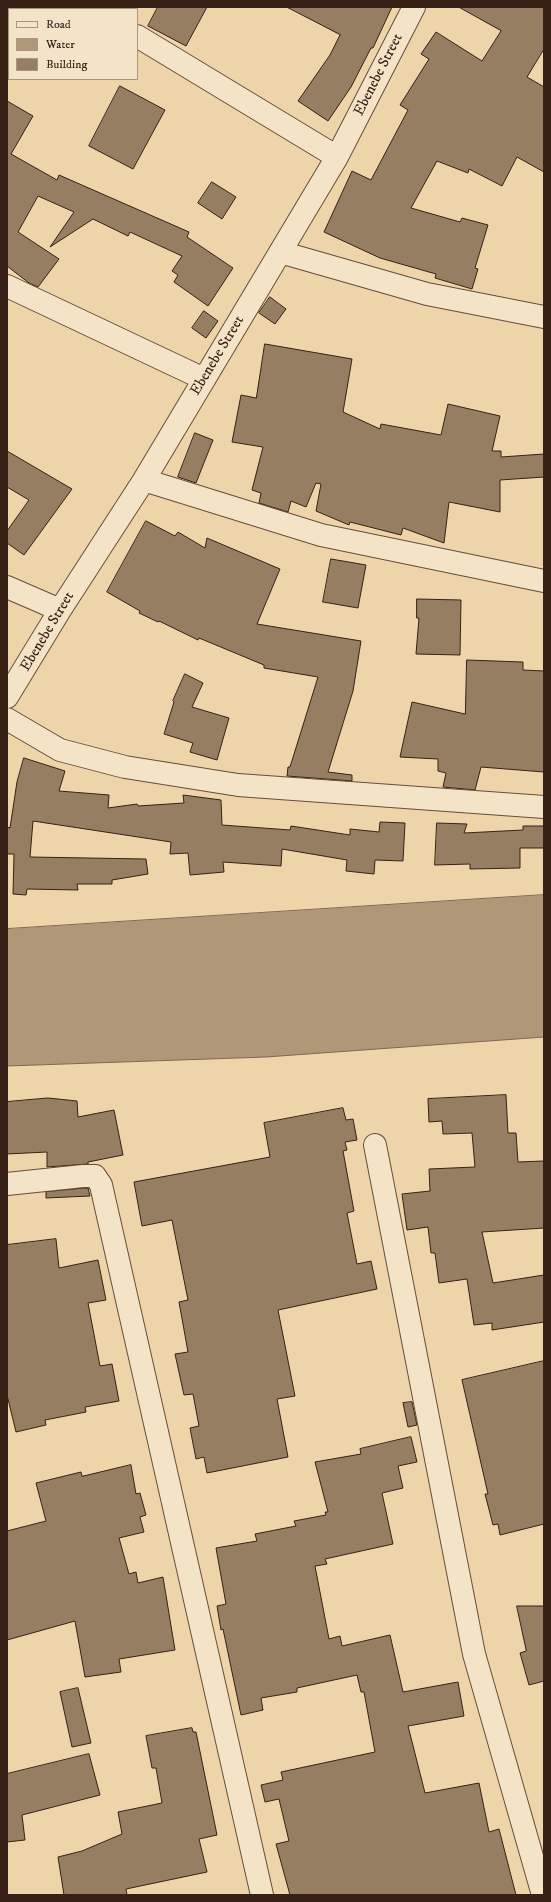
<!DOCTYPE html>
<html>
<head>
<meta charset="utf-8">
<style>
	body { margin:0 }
	#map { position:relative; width:551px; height:1902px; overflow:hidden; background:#eed5a9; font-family:"IM FELL DW Pica",serif }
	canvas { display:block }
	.frame { position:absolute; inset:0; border:8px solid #372015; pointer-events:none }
	.legend { position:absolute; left:8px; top:8px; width:130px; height:72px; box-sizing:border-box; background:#f4e4c7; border:1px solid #a89680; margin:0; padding:5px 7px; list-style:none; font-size:12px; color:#372015 }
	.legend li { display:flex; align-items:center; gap:8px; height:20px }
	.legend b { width:20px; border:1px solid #a89680 }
</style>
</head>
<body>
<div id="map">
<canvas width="551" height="1902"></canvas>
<div class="frame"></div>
<ul class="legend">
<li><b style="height:5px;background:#f4e4c7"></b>Road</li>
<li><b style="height:11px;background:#b09777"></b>Water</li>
<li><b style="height:11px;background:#967e62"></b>Building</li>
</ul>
</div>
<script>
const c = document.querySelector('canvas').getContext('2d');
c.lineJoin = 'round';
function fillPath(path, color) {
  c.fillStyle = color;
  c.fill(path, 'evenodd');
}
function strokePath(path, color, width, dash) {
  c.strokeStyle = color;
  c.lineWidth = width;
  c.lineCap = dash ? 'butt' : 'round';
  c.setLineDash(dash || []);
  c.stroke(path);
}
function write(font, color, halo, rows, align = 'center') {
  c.font = font + ' "IM FELL DW Pica",serif';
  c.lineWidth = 3;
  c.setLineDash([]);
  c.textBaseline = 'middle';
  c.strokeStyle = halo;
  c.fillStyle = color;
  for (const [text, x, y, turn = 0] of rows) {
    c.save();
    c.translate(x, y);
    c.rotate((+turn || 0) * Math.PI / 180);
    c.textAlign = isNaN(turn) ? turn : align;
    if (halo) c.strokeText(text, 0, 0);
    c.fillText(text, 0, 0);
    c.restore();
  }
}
const water = new Path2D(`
	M 544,895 L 544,1037 L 266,1057 L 7,1066 L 7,929 Z`);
fillPath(water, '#b09777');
strokePath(water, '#806750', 1);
const building = new Path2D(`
	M 158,7 L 207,7 L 186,46 L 148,26 Z
	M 287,7 L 392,7 L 373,48 L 371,48 L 351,87 L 328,121 L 298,101 L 330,55 L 340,35 Z
	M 459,7 L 544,7 L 544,49 L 527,77 L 544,87 L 544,172 L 517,157 L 502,186 L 469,169 L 468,173 L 437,161 L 411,208 L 460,222 L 462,218 L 488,225 L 475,268 L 478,269 L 472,289 L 435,278 L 436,274 L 380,258 L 324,232 L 352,171 L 371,180 L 408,110 L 400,105 L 429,59 L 421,54 L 436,32 L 482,61 L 501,31 Z
	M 120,86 L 165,110 L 133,169 L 89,146 Z
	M 7,101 L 33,116 L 11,154 L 57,180 L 59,175 L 189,232 L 187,237 L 233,268 L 208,306 L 174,282 L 178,275 L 172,271 L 182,256 L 130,232 L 128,236 L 93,219 L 50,247 L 74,212 L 38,196 L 18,232 L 59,259 L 38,287 L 29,283 L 7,266 Z
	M 212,182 L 236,197 L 222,219 L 198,203 Z
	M 270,297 L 286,309 L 275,324 L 259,313 Z
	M 204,311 L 218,321 L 206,338 L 192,328 Z
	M 265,344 L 352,359 L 343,412 L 380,429 L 381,424 L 441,435 L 448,404 L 500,416 L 492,451 L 501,451 L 501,457 L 544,454 L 544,477 L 500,480 L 500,512 L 449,502 L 444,543 L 403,528 L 401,535 L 350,522 L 349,525 L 316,511 L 321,484 L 316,483 L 306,507 L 291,501 L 288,512 L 259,503 L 261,493 L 252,490 L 263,447 L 232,442 L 241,395 L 256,398 Z
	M 195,433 L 213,440 L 196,483 L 178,477 Z
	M 7,451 L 72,489 L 24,555 L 7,543 L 7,531 L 29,500 L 7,487 Z
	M 146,521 L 175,536 L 178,532 L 205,548 L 207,538 L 280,569 L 257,624 L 361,641 L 353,691 L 328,772 L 352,775 L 352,781 L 287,776 L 288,767 L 290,767 L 318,677 L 264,668 L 264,665 L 199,638 L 198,640 L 159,621 L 158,622 L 139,613 L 140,611 L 107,592 Z
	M 331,559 L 366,565 L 358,608 L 323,602 Z
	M 417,599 L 461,600 L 460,655 L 416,654 L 419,618 L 417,618 Z
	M 467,660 L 523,662 L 523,670 L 544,671 L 544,772 L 481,767 L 475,790 L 443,787 L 446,773 L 438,771 L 438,759 L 400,757 L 412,702 L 465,714 Z
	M 185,674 L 203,683 L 192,707 L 229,718 L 217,760 L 190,752 L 193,743 L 164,734 L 174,702 L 173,701 Z
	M 24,758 L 65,771 L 59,791 L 109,795 L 108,808 L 137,804 L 138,806 L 184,803 L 183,795 L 221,800 L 222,825 L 290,830 L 291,826 L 350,835 L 350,829 L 379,832 L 380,822 L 405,823 L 403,861 L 375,860 L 374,874 L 346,871 L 347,860 L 282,849 L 281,866 L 223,862 L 224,872 L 190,875 L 188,853 L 170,854 L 171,842 L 33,821 L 30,857 L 146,859 L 148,874 L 112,880 L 112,884 L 77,884 L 78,890 L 27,889 L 26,895 L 13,894 L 14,854 L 7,854 L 7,827 L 10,828 L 17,782 Z
	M 437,823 L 467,824 L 464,833 L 523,830 L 523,826 L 544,826 L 544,848 L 520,848 L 520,868 L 470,869 L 470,864 L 435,865 Z
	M 506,1095 L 508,1133 L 516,1133 L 518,1162 L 544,1161 L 544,1228 L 482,1232 L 493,1283 L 544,1275 L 544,1322 L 492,1330 L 492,1323 L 474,1325 L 467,1279 L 439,1283 L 435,1253 L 431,1253 L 428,1227 L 407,1230 L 402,1194 L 430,1191 L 429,1169 L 475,1167 L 472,1133 L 443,1134 L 442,1121 L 429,1122 L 428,1099 Z
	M 48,1098 L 77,1101 L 78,1117 L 114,1110 L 123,1155 L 88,1162 L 88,1164 L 47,1167 L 47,1152 L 7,1154 L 7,1102 Z
	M 343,1108 L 346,1120 L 353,1119 L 357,1140 L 345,1142 L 347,1150 L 343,1151 L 354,1211 L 347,1213 L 357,1264 L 371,1261 L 377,1289 L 278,1310 L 295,1396 L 277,1399 L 288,1457 L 207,1473 L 204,1457 L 196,1459 L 190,1428 L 199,1426 L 193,1394 L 184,1395 L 175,1354 L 188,1352 L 179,1302 L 188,1300 L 172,1220 L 142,1226 L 134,1182 L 270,1157 L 264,1123 Z
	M 84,1188 L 88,1188 L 90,1196 L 46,1198 L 46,1192 Z
	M 56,1239 L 59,1268 L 98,1260 L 106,1300 L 88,1303 L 100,1366 L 112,1364 L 119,1401 L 85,1407 L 86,1412 L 45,1420 L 46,1425 L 16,1432 L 7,1395 L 7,1245 Z
	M 544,1361 L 544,1524 L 500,1535 L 498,1524 L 493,1525 L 485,1494 L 488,1494 L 462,1380 Z
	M 412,1402 L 417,1425 L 408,1427 L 403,1403 Z
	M 411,1437 L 417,1462 L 398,1466 L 403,1488 L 382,1493 L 393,1544 L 325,1559 L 327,1564 L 315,1566 L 329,1639 L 340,1636 L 342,1646 L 390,1635 L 403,1692 L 458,1682 L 464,1716 L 408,1726 L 425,1793 L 479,1783 L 489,1832 L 499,1829 L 516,1895 L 290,1895 L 276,1844 L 289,1841 L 279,1799 L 265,1802 L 261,1785 L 283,1780 L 281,1772 L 375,1752 L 364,1692 L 361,1692 L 357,1675 L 297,1688 L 297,1692 L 261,1698 L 263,1710 L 241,1715 L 223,1629 L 221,1630 L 217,1606 L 226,1604 L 216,1548 L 257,1541 L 255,1534 L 296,1526 L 294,1521 L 326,1515 L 325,1512 L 328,1512 L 315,1462 L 361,1454 L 360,1449 Z
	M 131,1465 L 136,1494 L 140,1493 L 146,1515 L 140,1517 L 144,1532 L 119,1538 L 129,1574 L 136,1572 L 138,1583 L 163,1577 L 175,1650 L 119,1659 L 121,1672 L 85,1677 L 75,1621 L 7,1640 L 7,1531 L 46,1521 L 36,1483 L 81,1472 L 82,1476 Z
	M 517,1606 L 544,1606 L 544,1681 L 529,1685 L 520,1653 L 526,1651 Z
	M 78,1688 L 91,1743 L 72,1747 L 60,1692 Z
	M 192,1728 L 193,1732 L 196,1732 L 217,1835 L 199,1839 L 207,1872 L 126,1889 L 127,1895 L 64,1895 L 58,1857 L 82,1851 L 122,1834 L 118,1812 L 162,1803 L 156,1768 L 152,1768 L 146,1736 Z
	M 89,1754 L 100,1795 L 22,1815 L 25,1840 L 7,1842 L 7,1774 Z`);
fillPath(building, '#967e62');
strokePath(building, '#372015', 1);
const minor = new Path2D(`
	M 90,7 L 93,9
	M 137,36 L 337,157
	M 280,252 L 427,294 L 544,317
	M 7,286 L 204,379
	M 144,480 L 321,535 L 544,581
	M 7,587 L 60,610
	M 7,697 L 60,610 L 144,480 L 337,157 L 414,7
	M 7,719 L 60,750 L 125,767 L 238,785 L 544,807
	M 375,1145 L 474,1654 L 543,1895
	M 7,1184 L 83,1176 L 95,1176 L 101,1185 L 262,1895`);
strokePath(minor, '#654d3a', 24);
strokePath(minor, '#f4e4c7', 22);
write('15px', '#372015', '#f4e4c7', [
	["Ebenebe Street",379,75,-63],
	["Ebenebe Street",218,356,-59],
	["Ebenebe Street",48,632,-59]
]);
</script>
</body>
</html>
